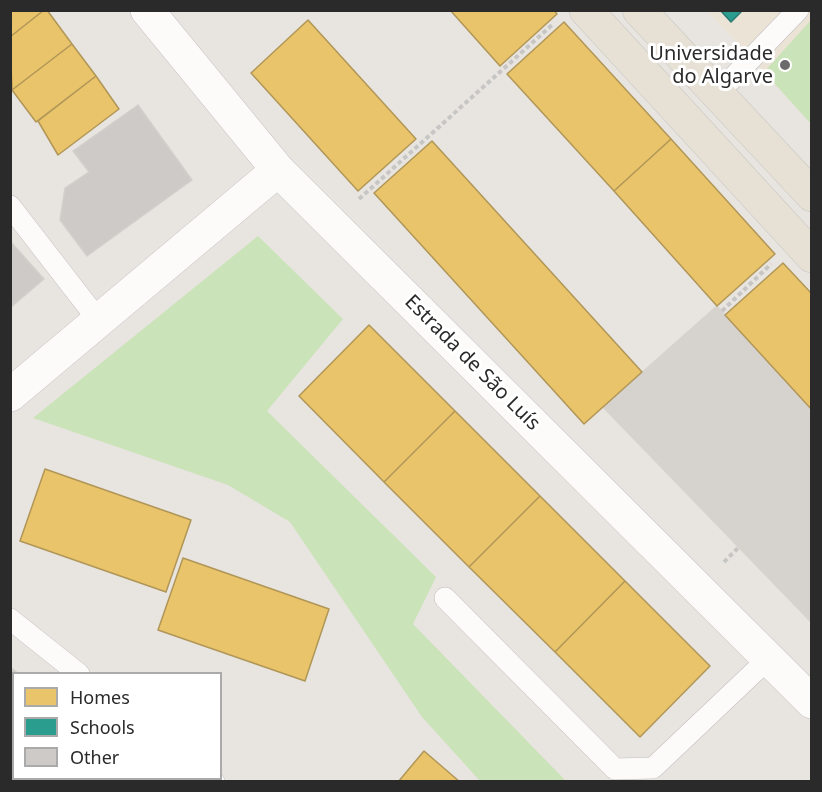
<!DOCTYPE html>
<html>
<head>
<meta charset="utf-8">
<style>
	body { margin:0 }
	#map { position:relative; width:822px; height:792px; overflow:hidden; background:#e8e4e0; font-family:"Noto Sans",sans-serif }
	canvas { display:block }
	.frame { position:absolute; inset:0; border:12px solid #2a2a2a; pointer-events:none }
	.legend { position:absolute; left:12px; top:672px; width:210px; height:108px; box-sizing:border-box; background:#fff; border:2px solid #aaa; margin:0; padding:8px 10px; list-style:none; font-size:18px; color:#2a2a2a }
	.legend li { display:flex; align-items:center; gap:12px; height:30px }
	.legend b { width:30px; border:2px solid #aaa }
</style>
</head>
<body>
<div id="map">
<canvas width="822" height="792"></canvas>
<div class="frame"></div>
<ul class="legend">
<li><b style="height:16px;background:#e9c46a"></b>Homes</li>
<li><b style="height:16px;background:#2a9d8f"></b>Schools</li>
<li><b style="height:16px;background:#cdcac7"></b>Other</li>
</ul>
</div>
<script>
const c = document.querySelector('canvas').getContext('2d');
c.lineJoin = 'round';
function fillPath(path, color) {
  c.fillStyle = color;
  c.fill(path, 'evenodd');
}
function strokePath(path, color, width, dash) {
  c.strokeStyle = color;
  c.lineWidth = width;
  c.lineCap = dash ? 'butt' : 'round';
  c.setLineDash(dash || []);
  c.stroke(path);
}
function write(font, color, halo, rows, align = 'center') {
  c.font = font + ' "Noto Sans",sans-serif';
  c.lineWidth = 6;
  c.setLineDash([]);
  c.textBaseline = 'middle';
  c.strokeStyle = halo;
  c.fillStyle = color;
  for (const [text, x, y, turn = 0] of rows) {
    c.save();
    c.translate(x, y);
    c.rotate((+turn || 0) * Math.PI / 180);
    c.textAlign = isNaN(turn) ? turn : align;
    if (halo) c.strokeText(text, 0, 0);
    c.fillText(text, 0, 0);
    c.restore();
  }
}
fillPath(new Path2D(`
	M 707,11 L 811,11 L 811,124 L 752,58 Z`), '#ebe3d5');
fillPath(new Path2D(`
	M 811,20 L 811,124 L 764,72 Z
	M 258,236 L 343,319 L 267,411 L 436,577 L 413,624 L 566,781 L 480,781 L 422,717 L 290,522 L 228,485 L 33,418 Z`), '#cbe3b9');
fillPath(new Path2D(`
	M 717,305 L 811,410 L 811,623 L 602,407 Z`), '#d6d2ce');
const homes = new Path2D(`
	M 10,10 L 44,10 L 10,37 Z
	M 44,10 L 47,10 L 72,44 L 12,90 L 10,37 Z
	M 450,10 L 554,10 L 557,14 L 500,66 Z
	M 308,20 L 416,139 L 358,191 L 251,73 Z
	M 564,22 L 671,139 L 614,191 L 507,74 Z
	M 72,44 L 96,76 L 36,122 L 12,90 Z
	M 96,76 L 119,109 L 58,155 L 38,121 Z
	M 671,139 L 775,254 L 717,306 L 614,191 Z
	M 432,141 L 642,372 L 584,424 L 374,193 Z
	M 783,263 L 812,294 L 812,410 L 725,315 Z
	M 369,325 L 455,411 L 384,482 L 299,396 Z
	M 455,411 L 540,496 L 469,567 L 384,482 Z
	M 45,469 L 191,520 L 166,592 L 20,541 Z
	M 540,496 L 625,581 L 555,652 L 469,567 Z
	M 183,558 L 329,609 L 305,681 L 158,630 Z
	M 625,581 L 710,666 L 640,737 L 555,652 Z
	M 424,751 L 460,782 L 398,782 Z`);
fillPath(homes, '#e9c46a');
strokePath(homes, '#b09657', 1.5);
const schools = new Path2D(`
	M 720,10 L 743,10 L 731,22 Z`);
fillPath(schools, '#2a9d8f');
strokePath(schools, '#2a7a71', 1.5);
const building = new Path2D(`
	M 138,105 L 192,180 L 87,256 L 60,220 L 65,188 L 89,172 L 73,151 Z
	M 10,241 L 44,279 L 10,308 Z
	M 10,667 L 19,674 L 14,674 L 14,746 L 10,750 Z
	M 14,746 L 14,778 L 60,778 L 57,782 L 10,782 L 10,750 Z
	M 60,778 L 131,778 L 129,782 L 57,782 Z`);
fillPath(building, '#cdcac7');
strokePath(building, '#d3d0cc', 1.5);
const service = new Path2D(`
	M 717,94 L 798,10
	M 10,206 L 99,321
	M 445,598 L 615,769 L 653,768 L 768,659
	M 10,619 L 79,674
	M 211,778 L 214,782`);
const minor = new Path2D(`
	M 10,395 L 278,170`);
const tertiary = new Path2D(`
	M 147,10 L 278,170 L 812,702`);
const primary = new Path2D(`
	M 586,10 L 812,256
	M 639,10 L 812,195`);
strokePath(service, '#c2c0c1', 22);
strokePath(minor, '#c2c0c1', 34);
strokePath(tertiary, '#c2c0c1', 34);
strokePath(primary, '#c4c3c1', 34);
strokePath(new Path2D(`
	M 359,199 L 552,25
	M 722,311 L 771,264
	M 724,562 L 738,548`), '#c6c6c5', 4, [4.5, 3]);
strokePath(service, '#fcfbfa', 21);
strokePath(minor, '#fcfbfa', 33);
strokePath(tertiary, '#fcfbfa', 33);
strokePath(primary, '#e6e1d4', 33);
for (const [x, y, r, color] of [
	[785,65,6,"#6c6b6a"]
]) {
  const dot = new Path2D();
  dot.arc(x, y, r, 0, 2 * Math.PI);
  c.fillStyle = color;
  c.fill(dot);
  strokePath(dot, '#fff', 2);
}
write('20px', '#2a2a2a', '#fff', [
	["Universidade",773,54],
	["do Algarve",773,77]
], 'right');
write('20px', '#2a2a2a', '#fff', [
	["Estrada de São Luís",472,363,45]
]);
</script>
</body>
</html>
